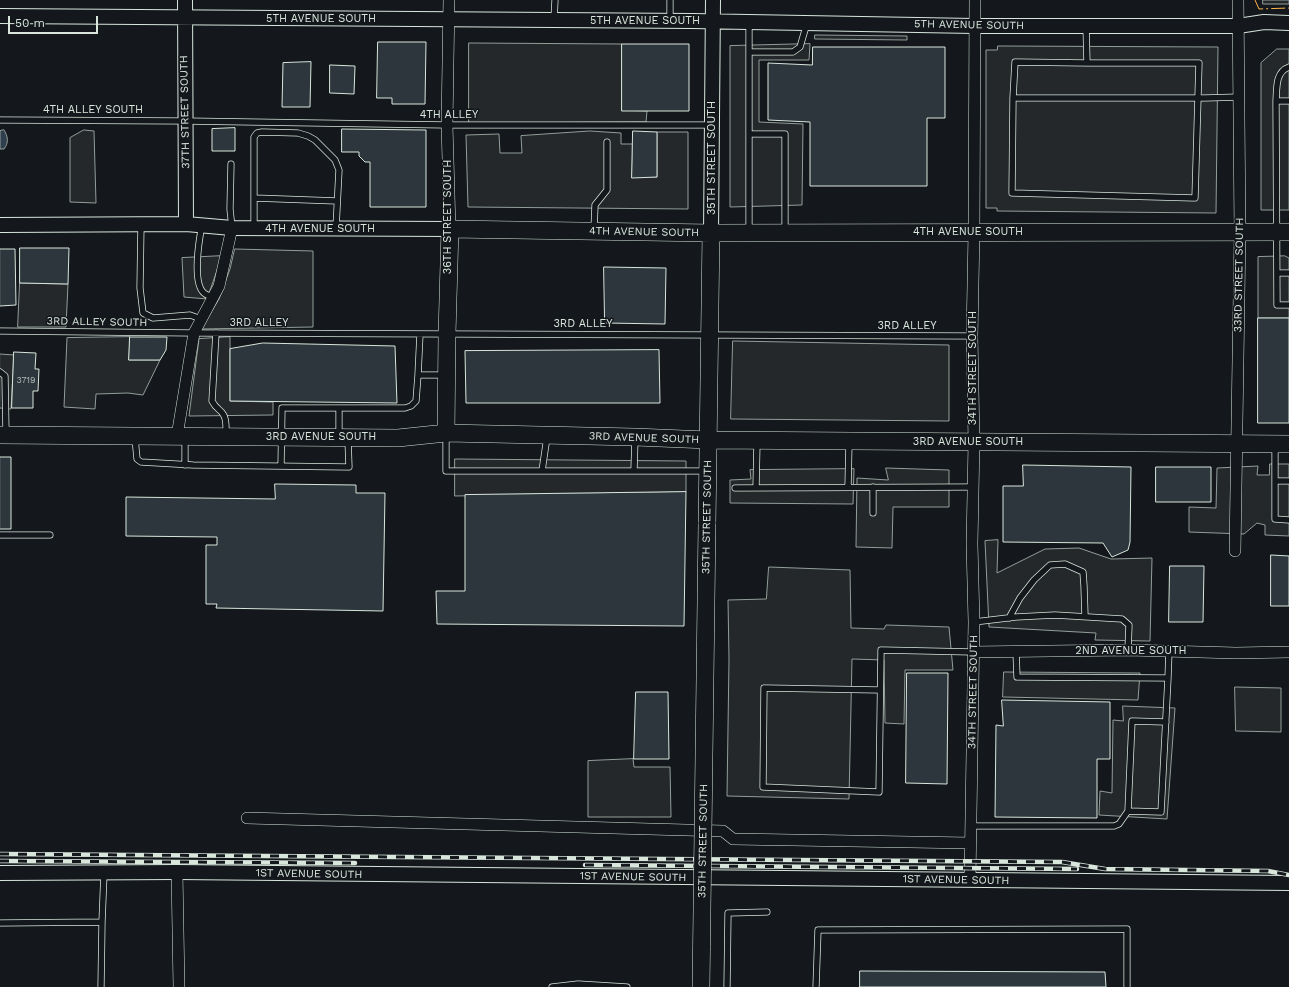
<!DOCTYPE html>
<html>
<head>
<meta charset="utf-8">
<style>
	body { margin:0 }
	#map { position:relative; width:1289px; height:987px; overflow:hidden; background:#14181c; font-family:"Work Sans",sans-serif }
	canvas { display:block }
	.scale { position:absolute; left:8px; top:16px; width:90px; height:18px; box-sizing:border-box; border:2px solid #d8e6dc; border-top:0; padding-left:5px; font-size:12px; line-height:14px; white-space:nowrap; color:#d8e6dc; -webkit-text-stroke:3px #14181c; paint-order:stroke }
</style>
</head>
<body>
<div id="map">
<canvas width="1289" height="987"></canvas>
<div class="scale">50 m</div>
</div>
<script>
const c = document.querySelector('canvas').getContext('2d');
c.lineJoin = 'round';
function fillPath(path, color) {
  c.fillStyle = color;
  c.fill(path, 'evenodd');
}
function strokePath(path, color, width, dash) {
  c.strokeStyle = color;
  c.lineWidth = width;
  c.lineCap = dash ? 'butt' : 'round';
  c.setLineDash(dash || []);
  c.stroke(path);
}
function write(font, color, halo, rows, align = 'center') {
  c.font = font + ' "Work Sans",sans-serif';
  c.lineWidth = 3;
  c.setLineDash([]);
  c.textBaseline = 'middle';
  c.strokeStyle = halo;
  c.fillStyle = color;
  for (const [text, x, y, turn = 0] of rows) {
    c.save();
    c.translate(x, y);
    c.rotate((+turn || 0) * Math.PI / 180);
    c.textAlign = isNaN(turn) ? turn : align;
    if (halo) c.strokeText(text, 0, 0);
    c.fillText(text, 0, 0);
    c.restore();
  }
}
const parking = new Path2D(`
	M 1263,0 L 1289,0 L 1289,4 L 1263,4 Z
	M 815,35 L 907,36 L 907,40 L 815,39 Z
	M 469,43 L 622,44 L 622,110 L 647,111 L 646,122 L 469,123 Z
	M 810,44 L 809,60 L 759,60 L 759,122 L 803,124 L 802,205 L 730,207 L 730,46 Z
	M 998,46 L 1218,47 L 1216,213 L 997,211 L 997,208 L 986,208 L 986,50 L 997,50 Z
	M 1277,49 L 1289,49 L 1289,210 L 1261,210 L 1261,63 Z
	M 84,130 L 94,131 L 96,203 L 70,202 L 70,138 Z
	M 590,131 L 621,133 L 621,144 L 633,144 L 632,177 L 657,177 L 657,132 L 688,132 L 688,209 L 468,207 L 466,135 L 499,134 L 500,153 L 522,153 L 521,136 Z
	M 235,249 L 313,251 L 313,327 L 201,329 L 219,299 L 230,269 Z
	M 222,256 L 207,299 L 184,297 L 182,258 Z
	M 1285,256 L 1289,258 L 1289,318 L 1258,318 L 1258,257 Z
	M 20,283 L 68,284 L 66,327 L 18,327 Z
	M 130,337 L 129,360 L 160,360 L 143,395 L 128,393 L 96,394 L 95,409 L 64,407 L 67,338 Z
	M 230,337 L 230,401 L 273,402 L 273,415 L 189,416 L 199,339 Z
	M 733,341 L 949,345 L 949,421 L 731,419 Z
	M 0,354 L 14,355 L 11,409 L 0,408 Z
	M 455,459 L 686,461 L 686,492 L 455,496 Z
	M 1270,464 L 1289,464 L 1289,536 L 1265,535 L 1265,525 L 1257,523 L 1244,534 L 1189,532 L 1189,507 L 1216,508 L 1217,468 L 1258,466 L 1257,475 L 1269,475 Z
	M 886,468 L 949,470 L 949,507 L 893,507 L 892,548 L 856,547 L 857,478 L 888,480 Z
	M 854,469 L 853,504 L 730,503 L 730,480 L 751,479 L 750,470 Z
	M 998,540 L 997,573 L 1045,549 L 1079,548 L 1111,559 L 1152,558 L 1150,641 L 1095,640 L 1096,633 L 989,627 L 985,541 Z
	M 769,567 L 850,570 L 851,628 L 884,629 L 886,625 L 949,627 L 953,670 L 905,670 L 904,724 L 885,723 L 884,660 L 852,659 L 849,799 L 727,796 L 729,659 L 728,600 L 766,599 Z
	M 1004,672 L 1140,673 L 1138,700 L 1003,697 Z
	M 1235,687 L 1281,688 L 1281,732 L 1236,731 Z
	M 1123,706 L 1175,708 L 1167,819 L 1099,815 L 1100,791 L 1112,793 L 1113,720 L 1123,721 Z
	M 633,759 L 634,767 L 670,767 L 671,817 L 588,817 L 588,761 Z`);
fillPath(parking, '#24282b');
strokePath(parking, '#939e99', 1);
const water = new Path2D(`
	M 4,130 C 8,136 9,143 4,149 L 0,149 L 0,131 Z`);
fillPath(water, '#2f3f4d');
strokePath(water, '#939e99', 1);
const building = new Path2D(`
	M 378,42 L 426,42 L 425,104 L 392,104 L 392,98 L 377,98 Z
	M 622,44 L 689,44 L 689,111 L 622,111 Z
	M 813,47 L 945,47 L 945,118 L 927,118 L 927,186 L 810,186 L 810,122 L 768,120 L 768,63 L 812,65 Z
	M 311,62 L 310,107 L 282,107 L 283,63 Z
	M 330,65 L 355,66 L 354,94 L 330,93 Z
	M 235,128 L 235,151 L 212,151 L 212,129 Z
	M 342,129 L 426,130 L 426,207 L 370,207 L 370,162 L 365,162 L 359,156 L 359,152 L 342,152 Z
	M 633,131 L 657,132 L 657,177 L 632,178 Z
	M 20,248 L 69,248 L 68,284 L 20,283 Z
	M 0,249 L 15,249 L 16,305 L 0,306 Z
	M 604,267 L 666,268 L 665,324 L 605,323 Z
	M 1258,318 L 1289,318 L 1289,423 L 1258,423 Z
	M 130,337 L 167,337 L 166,350 L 160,360 L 129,360 Z
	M 263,343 L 395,346 L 397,403 L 230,401 L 230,349 Z
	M 659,350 L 660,403 L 466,403 L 465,351 Z
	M 14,352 L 36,353 L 35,369 L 39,369 L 38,391 L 33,391 L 33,408 L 12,408 Z
	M 0,457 L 11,457 L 11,529 L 0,529 Z
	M 1023,465 L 1131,467 L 1130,542 L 1128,550 L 1112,557 L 1103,543 L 1003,542 L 1003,486 L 1023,486 Z
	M 1156,467 L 1211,467 L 1211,502 L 1156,502 Z
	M 275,484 L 356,485 L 356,493 L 385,493 L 383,611 L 216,608 L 217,604 L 206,604 L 206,545 L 217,545 L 217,537 L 126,536 L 126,497 L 275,499 Z
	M 686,492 L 684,626 L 437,624 L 436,591 L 465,591 L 465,495 Z
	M 1271,555 L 1289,556 L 1289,606 L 1271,606 Z
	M 1170,566 L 1204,566 L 1203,622 L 1169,622 Z
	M 907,673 L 948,673 L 947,784 L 906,783 Z
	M 636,692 L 668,692 L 669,759 L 634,759 Z
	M 1002,700 L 1110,702 L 1110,759 L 1097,759 L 1097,818 L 995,817 L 996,725 L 1003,726 Z
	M 860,971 L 1105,972 L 1106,987 L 860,987 Z`);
fillPath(building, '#2c363c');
strokePath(building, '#d8e6dc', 1);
const service = new Path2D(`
	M 670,0 L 670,21
	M 554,20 L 555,0
	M 749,23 L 749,134 L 785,134 L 785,230
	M 1086,26 L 1087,63 L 1199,63 L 1195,198 L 1012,193 L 1013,98 L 1015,62 L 1087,63
	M 749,52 L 793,52 L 800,47 L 807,23
	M 1289,67 C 1275,72 1277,88 1276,101 L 1277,305 L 1289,305
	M 1013,98 L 1205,98 L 1239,97
	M 1276,101 L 1289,101
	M 0,120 L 185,121 L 447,125 L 712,125
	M 749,134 L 749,231
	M 231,164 L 230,209 L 232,228
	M 254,198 L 337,201
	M 141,224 L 140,288 L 143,313 L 153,318 L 190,315 L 201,319
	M 202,225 C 199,240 192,283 204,293 C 206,295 210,296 213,298
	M 254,228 L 254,137 L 257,133 L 262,132 L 298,133 L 308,136 L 315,140 L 335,160 L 339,170 L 336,228
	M 594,230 L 595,205 L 607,190 L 607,142
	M 1278,273 L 1289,273
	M 0,331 L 194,333 L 972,336
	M 216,333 L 212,401 C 216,409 220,409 223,414 C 227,419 226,429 226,435
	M 420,334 L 418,375 L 444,375
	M 0,372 L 5,376 L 6,433
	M 339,408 L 339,436
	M 446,435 L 446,471 L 706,471
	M 135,438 L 137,459 L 141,462 L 193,465 L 349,467 L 348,440
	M 185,439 L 185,465
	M 1275,445 L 1275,519 L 1289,520
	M 281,466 L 282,408 L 405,408 L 411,406 L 416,401 L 418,375
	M 634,470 L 635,439
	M 542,471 L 547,437
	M 1275,481 L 1289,481
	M 848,487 L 849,443
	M 873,487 L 873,513
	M 735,488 L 973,487
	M 756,488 L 757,443
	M 0,535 L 50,535
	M 1009,618 L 1020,598 L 1034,580 L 1050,565 L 1065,564 L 1083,572 L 1084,586 L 1085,616
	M 974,622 L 1016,617 L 1055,615 L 1122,619 L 1129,625 L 1128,650
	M 1016,652 L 1017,677 L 1168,678 L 1169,651
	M 880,690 L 764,688 L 763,787 L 879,792 L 881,650 L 973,652
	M 1166,722 L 1132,721 L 1128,811 L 1161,812 L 1168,678
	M 971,826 L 1114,826 L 1119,824 L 1128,811
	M 0,923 L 102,922 L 104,873
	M 101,987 L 102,922
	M 552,987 L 578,984 L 627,987
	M 727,987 L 728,913 L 767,912
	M 816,987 L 818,930 L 1127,929 L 1127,987`);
const minor = new Path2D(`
	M 449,0 L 447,125 L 450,229
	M 177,436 L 194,333 L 219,286 L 232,228
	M 1235,551 L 1240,232 L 1238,0
	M 973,652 L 1128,650 L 1236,653 L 1289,652
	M 247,818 L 723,831 L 733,839 L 970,843
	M 177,872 L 179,987
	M 970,880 L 974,622 L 972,544 L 974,442 L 972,336 L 974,232 L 975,0`);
const tertiary = new Path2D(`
	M 185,0 L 186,224
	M 0,16 L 692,21 L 974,26 L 1238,26 L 1264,22 L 1289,23
	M 0,225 L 186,224 L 232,228 L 450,229
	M 711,233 L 713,0
	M 0,873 L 177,872 L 1289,883`);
const primary = new Path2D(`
	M 446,433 L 447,334 L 450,229 L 711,233 L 1289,232
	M 0,435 L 398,438 L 446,433 L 635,437 L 708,440 L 1289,444
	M 707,524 L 711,233`);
strokePath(service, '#d8e6dc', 7);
strokePath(minor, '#d8e6dc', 12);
strokePath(tertiary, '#d8e6dc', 16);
strokePath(primary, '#d8e6dc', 18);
strokePath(service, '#14181c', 5.5);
strokePath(minor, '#14181c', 11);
strokePath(tertiary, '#14181c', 14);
strokePath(primary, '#14181c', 17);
const rail = new Path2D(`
	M 0,854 L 1062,862 L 1105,869 L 1268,871 L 1289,875
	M 0,861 L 355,863
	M 585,865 L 1077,869`);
strokePath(rail, '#d8e6dc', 4.5);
strokePath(rail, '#14181c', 3, [9]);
const primaryBridge = new Path2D(`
	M 701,987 L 707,524`);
strokePath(primaryBridge, '#d8e6dc', 18, []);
strokePath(primaryBridge, '#14181c', 17);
strokePath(new Path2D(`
	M 1255,0 L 1259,9 L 1289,8`), '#ffb74d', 1, [14, 3, 2, 3]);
write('9px', '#adbab4', null, [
	["3719",26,380]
]);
write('11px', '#d8e6dc', '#14181c', [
	["5TH AVENUE SOUTH",321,19],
	["5TH AVENUE SOUTH",645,21],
	["5TH AVENUE SOUTH",969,25,1],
	["4TH ALLEY SOUTH",93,110],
	["37TH STREET SOUTH",185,112,-91],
	["4TH ALLEY",449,115],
	["35TH STREET SOUTH",712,158,-90],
	["36TH STREET SOUTH",448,217,-90],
	["4TH AVENUE SOUTH",320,229],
	["4TH AVENUE SOUTH",644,232,1],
	["4TH AVENUE SOUTH",968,232],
	["33RD STREET SOUTH",1239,275,-89],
	["3RD ALLEY SOUTH",97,322,1],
	["3RD ALLEY",259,323],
	["3RD ALLEY",583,324],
	["3RD ALLEY",907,326],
	["34TH STREET SOUTH",973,368,-90],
	["3RD AVENUE SOUTH",321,437],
	["3RD AVENUE SOUTH",644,438,2],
	["3RD AVENUE SOUTH",968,442],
	["35TH STREET SOUTH",707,517,-89],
	["2ND AVENUE SOUTH",1131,651],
	["34TH STREET SOUTH",973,692,-89],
	["35TH STREET SOUTH",703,841,-89],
	["1ST AVENUE SOUTH",309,874,1],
	["1ST AVENUE SOUTH",633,877,1],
	["1ST AVENUE SOUTH",956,880,1]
]);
</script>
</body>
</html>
